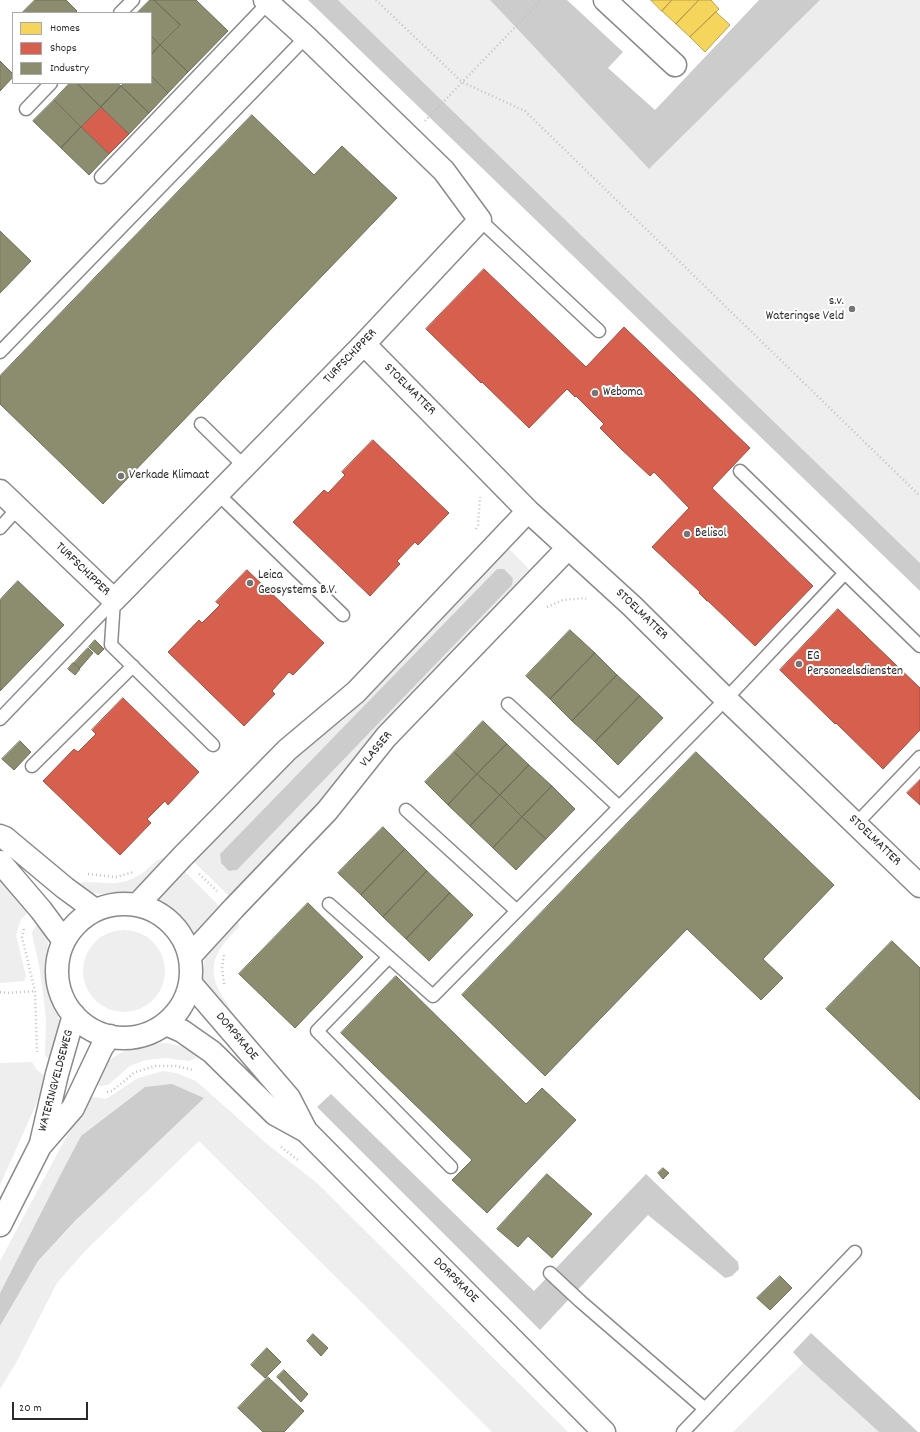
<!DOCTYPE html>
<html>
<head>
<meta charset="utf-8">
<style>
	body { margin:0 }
	#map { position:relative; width:920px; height:1432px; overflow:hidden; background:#fff; font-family:Dekko,sans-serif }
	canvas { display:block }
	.legend { position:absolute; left:12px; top:12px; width:140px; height:72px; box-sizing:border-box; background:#fff; border:1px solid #aaa; margin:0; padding:5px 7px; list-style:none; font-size:12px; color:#2b2b2b }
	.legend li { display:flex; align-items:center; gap:8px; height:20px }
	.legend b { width:20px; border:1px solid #aaa }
	.scale { position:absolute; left:12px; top:1402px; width:76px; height:18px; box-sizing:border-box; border:2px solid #2b2b2b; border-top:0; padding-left:5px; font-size:12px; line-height:14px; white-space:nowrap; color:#2b2b2b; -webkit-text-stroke:3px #fff; paint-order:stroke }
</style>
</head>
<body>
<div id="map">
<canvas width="920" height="1432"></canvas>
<ul class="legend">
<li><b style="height:11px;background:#f6d55c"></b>Homes</li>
<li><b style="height:11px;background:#d6604d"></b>Shops</li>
<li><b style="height:11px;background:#8c8c6e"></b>Industry</li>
</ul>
<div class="scale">20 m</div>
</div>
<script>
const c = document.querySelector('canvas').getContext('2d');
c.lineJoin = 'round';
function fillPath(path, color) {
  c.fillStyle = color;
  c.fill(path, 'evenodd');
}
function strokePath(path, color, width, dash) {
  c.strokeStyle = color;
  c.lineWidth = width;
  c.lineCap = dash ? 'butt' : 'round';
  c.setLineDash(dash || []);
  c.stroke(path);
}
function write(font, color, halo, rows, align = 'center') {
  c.font = font + ' Dekko,sans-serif';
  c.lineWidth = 4;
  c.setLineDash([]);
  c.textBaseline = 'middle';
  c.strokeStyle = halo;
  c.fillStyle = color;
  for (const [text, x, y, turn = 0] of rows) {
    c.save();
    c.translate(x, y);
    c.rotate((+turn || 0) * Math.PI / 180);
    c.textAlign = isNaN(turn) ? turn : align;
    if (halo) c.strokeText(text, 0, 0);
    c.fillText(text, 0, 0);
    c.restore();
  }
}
fillPath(new Path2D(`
	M 338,0 L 490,0 L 649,169 L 820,0 L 920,0 L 920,563 Z
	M 508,548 L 533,573 L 232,899 L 191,859 ZM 497,569 L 504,569 L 513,578 L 511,585 L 237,870 L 229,871 L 221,863 L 220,854 Z
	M 166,857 L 171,859 C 161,869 151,880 139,888 C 129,895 98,896 86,891 C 83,890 79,886 76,884 C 88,879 107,886 123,882 C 130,880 137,877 143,873 C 150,867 156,859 166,857 Z
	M 183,870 L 220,907 L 193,938 C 181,920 171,911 152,902 Z
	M 0,880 L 32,909 L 21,919 L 16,935 L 26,976 L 24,981 L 0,983 Z
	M 234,918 L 239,924 L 239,927 C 219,947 204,965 221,994 C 226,1002 232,1009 233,1019 L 204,986 L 202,978 L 204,962 L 207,953 Z
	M 40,922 L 46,936 L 48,943 L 46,973 L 49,990 L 60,1022 L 55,1064 L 49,1061 L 45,1055 L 46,1020 L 43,992 L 39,965 L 32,934 L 33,930 Z
	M83 971a41 41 0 1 1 82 0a41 41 0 1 1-82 0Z
	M 167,1043 L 186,1047 L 200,1054 L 196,1058 L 189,1061 L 166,1058 L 146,1060 L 130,1066 L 108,1085 L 100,1086 L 94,1083 C 97,1078 100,1072 104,1067 C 118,1048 145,1044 167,1043 Z
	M 32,1062 L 37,1070 L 48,1078 L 0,1185 L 0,1063 Z
	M 163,1071 L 176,1073 L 196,1081 L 267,1144 L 317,1183 L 568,1432 L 492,1432 L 199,1141 L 86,1250 L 57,1283 L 16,1363 L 0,1389 L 0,1326 L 38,1261 L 78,1219 L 145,1087 L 81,1136 L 65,1166 L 0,1293 L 0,1261 L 88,1096 L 106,1099 L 138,1078 Z
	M 803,1363 L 879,1432 L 733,1432 Z`), '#eee');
fillPath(new Path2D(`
	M 308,0 L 338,0 L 920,563 L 920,591 Z
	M 490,0 L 567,0 L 623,52 L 608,68 L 655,110 L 759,0 L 820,0 L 649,169 Z
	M 497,569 L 504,569 L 513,578 L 512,585 L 237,870 L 229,871 L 221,863 L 220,854 Z
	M 172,1084 L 204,1098 L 78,1218 L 38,1261 L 0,1326 L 0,1293 L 65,1166 L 81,1136 L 145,1087 Z
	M 331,1094 L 534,1291 L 646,1174 L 738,1262 L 739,1269 L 732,1276 L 725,1278 L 648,1215 L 540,1330 L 317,1107 Z
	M 811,1333 L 918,1432 L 879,1432 L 803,1363 L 793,1352 Z`), '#ccc');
const homes = new Path2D(`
	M 651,0 L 672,0 L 662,11 Z
	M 672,0 L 699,0 L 676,24 L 662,11 Z
	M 699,0 L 711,0 L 719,9 L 690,37 L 676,24 Z
	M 716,12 L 730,25 L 705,52 L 690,37 Z`);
fillPath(homes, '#f6d55c');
strokePath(homes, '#b9a24d', 1);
const shops = new Path2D(`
	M 101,107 L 129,134 L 109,154 L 81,127 Z
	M 484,269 L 586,367 L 624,327 L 750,448 L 712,488 L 813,586 L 755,646 L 708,601 L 707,601 L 699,593 L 700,592 L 652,547 L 689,508 L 654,472 L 650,476 L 621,449 L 600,428 L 604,424 L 576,396 L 575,397 L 567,389 L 529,428 L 482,382 L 481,383 L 426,329 Z
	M 373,440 L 449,513 L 418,545 L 415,542 L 397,561 L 400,564 L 370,596 L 293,522 L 324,490 L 328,493 L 345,475 L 342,472 Z
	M 247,570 L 324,643 L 293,675 L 289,672 L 272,691 L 275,694 L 244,726 L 168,652 L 199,620 L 202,623 L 220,605 L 216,602 Z
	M 838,609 L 920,688 L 920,730 L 883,769 L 836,723 L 835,724 L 780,670 Z
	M 123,698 L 199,772 L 168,805 L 165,801 L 147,819 L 151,823 L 120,855 L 43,781 L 74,749 L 78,752 L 96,734 L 92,730 Z
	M 920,780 L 920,805 L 907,793 Z`);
fillPath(shops, '#d6604d');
strokePath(shops, '#a35043', 1);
const industry = new Path2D(`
	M 35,0 L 66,0 L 77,11 L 75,13 L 22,13 Z
	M 150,0 L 154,0 L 180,25 L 160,45 L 151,36 L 151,13 L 137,13 Z
	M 154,0 L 196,0 L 228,31 L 188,72 L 160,45 L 180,25 Z
	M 151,36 L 160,45 L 151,55 Z
	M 160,45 L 188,72 L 168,93 L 151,76 L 151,55 Z
	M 0,61 L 13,74 L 13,77 L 0,91 Z
	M 151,76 L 168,93 L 149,113 L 121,86 L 124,83 L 151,83 Z
	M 70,83 L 77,83 L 101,107 L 81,127 L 54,100 Z
	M 77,83 L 117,83 L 121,86 L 101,107 Z
	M 121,86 L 149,113 L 129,134 L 101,107 Z
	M 54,100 L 81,127 L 61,148 L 33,121 Z
	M 252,115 L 314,175 L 342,146 L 397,198 L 103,504 L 0,404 L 0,376 Z
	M 81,127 L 109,154 L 89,175 L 61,148 Z
	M 0,231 L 31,261 L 0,293 Z
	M 18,581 L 64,625 L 0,691 L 0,600 Z
	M 570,630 L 595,653 L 550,699 L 526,676 Z
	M 95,640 L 104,649 L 98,655 L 89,647 Z
	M 88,648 L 93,653 L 80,668 L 74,663 Z
	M 595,653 L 617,675 L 572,721 L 550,699 Z
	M 73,663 L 80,669 L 75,675 L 68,669 Z
	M 617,675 L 640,696 L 595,742 L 572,721 Z
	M 640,696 L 663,718 L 618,765 L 595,742 Z
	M 483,721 L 507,744 L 477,774 L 454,752 Z
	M 20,741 L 31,752 L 14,770 L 2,759 Z
	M 507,744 L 529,765 L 500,795 L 477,774 Z
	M 454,752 L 477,774 L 448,805 L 425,782 Z
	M 696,752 L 834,885 L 763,959 L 783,978 L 761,1000 L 687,929 L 545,1076 L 462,995 Z
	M 529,765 L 552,786 L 522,817 L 500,795 Z
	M 477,774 L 500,795 L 470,826 L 448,805 Z
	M 552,786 L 575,809 L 546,839 L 522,817 Z
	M 500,795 L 522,817 L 493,848 L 470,826 Z
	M 522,817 L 546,839 L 516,870 L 493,848 Z
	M 383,827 L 405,849 L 361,895 L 338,873 Z
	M 405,849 L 427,871 L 383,917 L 361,895 Z
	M 427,871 L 450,893 L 406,939 L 383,917 Z
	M 450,893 L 473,915 L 429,961 L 406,939 Z
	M 308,903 L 363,957 L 295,1028 L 239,974 Z
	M 892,941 L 920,968 L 920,1100 L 826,1009 Z
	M 396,976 L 526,1104 L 542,1088 L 576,1120 L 487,1213 L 452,1180 L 472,1160 L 341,1033 Z
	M 663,1168 L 669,1173 L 663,1179 L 658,1173 Z
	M 547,1174 L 592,1214 L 552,1258 L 528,1236 L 518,1247 L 497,1229 Z
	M 780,1276 L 792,1288 L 770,1310 L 757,1298 Z
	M 313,1334 L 328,1348 L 321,1356 L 307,1341 Z
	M 267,1348 L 281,1362 L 265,1378 L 251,1365 Z
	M 284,1370 L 308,1394 L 301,1402 L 277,1377 Z
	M 268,1377 L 304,1411 L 284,1432 L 263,1432 L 238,1408 Z`);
fillPath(industry, '#8c8c6e');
strokePath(industry, '#6f6f5a', 1);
const service = new Path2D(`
	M 120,13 L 133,0
	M 26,109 L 51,83
	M 101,177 L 268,3
	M 480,220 L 599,331
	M 0,352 L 306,37
	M 201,424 L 244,466
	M 740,471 L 920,646
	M 217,493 L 343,615
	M 0,528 L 18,508
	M 114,600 L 111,645 L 213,745
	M 508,704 L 619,807
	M 0,719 L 114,600
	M 32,766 L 133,666
	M 406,810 L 517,911
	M 856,824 L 920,757
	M 329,904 L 433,996 L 726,699 L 845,573
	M 389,957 L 317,1031 L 451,1167
	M 550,1273 L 580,1301 L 705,1409
	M 683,1432 L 855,1252`);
const minor = new Path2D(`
	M 605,0 L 675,65
	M 364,344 L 528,511 L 632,606 L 726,699 L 920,886
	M 0,491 L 114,600 L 364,344 L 480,220 L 444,171 L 306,37 L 265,0
	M 138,904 L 182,857 L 287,750 L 356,692 L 528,511
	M 190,956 L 234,908 L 327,811 L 386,737 L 568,548`);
const tertiary = new Path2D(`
	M 191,984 L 289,1098 L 306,1131 L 604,1432
	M 166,1024 L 182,1031 L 212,1052 L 275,1114 L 306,1131`);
const secondary = new Path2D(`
	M 0,836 L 5,838 L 65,888 L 95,910
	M 0,862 L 41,910 L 64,941
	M57 971a67 67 0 1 1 134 0a67 67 0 1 1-134 0Z
	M 41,1143 L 57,1074 L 74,1015
	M 0,1225 L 40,1146 L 73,1108 L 102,1047 L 110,1036`);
strokePath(service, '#8a8a8a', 15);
strokePath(minor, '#8a8a8a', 25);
strokePath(tertiary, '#8a8a8a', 25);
strokePath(secondary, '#8a8a8a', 25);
strokePath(new Path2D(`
	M 376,0 L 462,82 L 525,111 L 920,496
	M 425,121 L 541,0
	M 476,529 L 478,525 L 480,497
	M 547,607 L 563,600 L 584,598 L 586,599
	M 88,874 L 116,877 L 134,872
	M 199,874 L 217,891
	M 24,929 L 22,937 L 35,991 L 37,1052
	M 224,984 L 222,968 L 224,955
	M 0,992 L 7,993 L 35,991
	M 107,1092 L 112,1091 L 135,1072 L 156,1066 L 176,1066 L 193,1070
	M 281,1147 L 298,1160`), '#c2c2c2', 2.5, [1, 3]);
strokePath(service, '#fff', 12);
strokePath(minor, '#fff', 22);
strokePath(tertiary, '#fff', 22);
strokePath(secondary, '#fff', 22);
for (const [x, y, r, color] of [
	[852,309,4,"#757575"],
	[595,393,4,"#757575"],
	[121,476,4,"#757575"],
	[687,534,4,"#757575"],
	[250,583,4,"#757575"],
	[799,664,4,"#757575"]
]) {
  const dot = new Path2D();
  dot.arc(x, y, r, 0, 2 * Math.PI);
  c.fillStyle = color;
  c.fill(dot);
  strokePath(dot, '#fff', 1.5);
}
write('13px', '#2b2b2b', '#fff', [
	["s.v.",844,302,"right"],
	["Wateringse Veld",844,317,"right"],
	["Weboma",603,393],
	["Verkade Klimaat",129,476],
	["Belisol",695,534],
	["Leica",258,576],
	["Geosystems B.V.",258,591],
	["EG",807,657],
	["Personeelsdiensten",807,672]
], 'left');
write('13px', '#2b2b2b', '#fff', [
	["TURFSCHIPPER",351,357,-46],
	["STOELMATTER",409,390,45],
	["TURFSCHIPPER",82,570,44],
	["STOELMATTER",641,615,44],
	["VLASSER",377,750,-50],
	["STOELMATTER",874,841,44],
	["DORPSKADE",236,1037,50],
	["WATERINGVELDSEWEG",57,1081,-75],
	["DORPSKADE",455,1281,45]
]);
</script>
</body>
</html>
